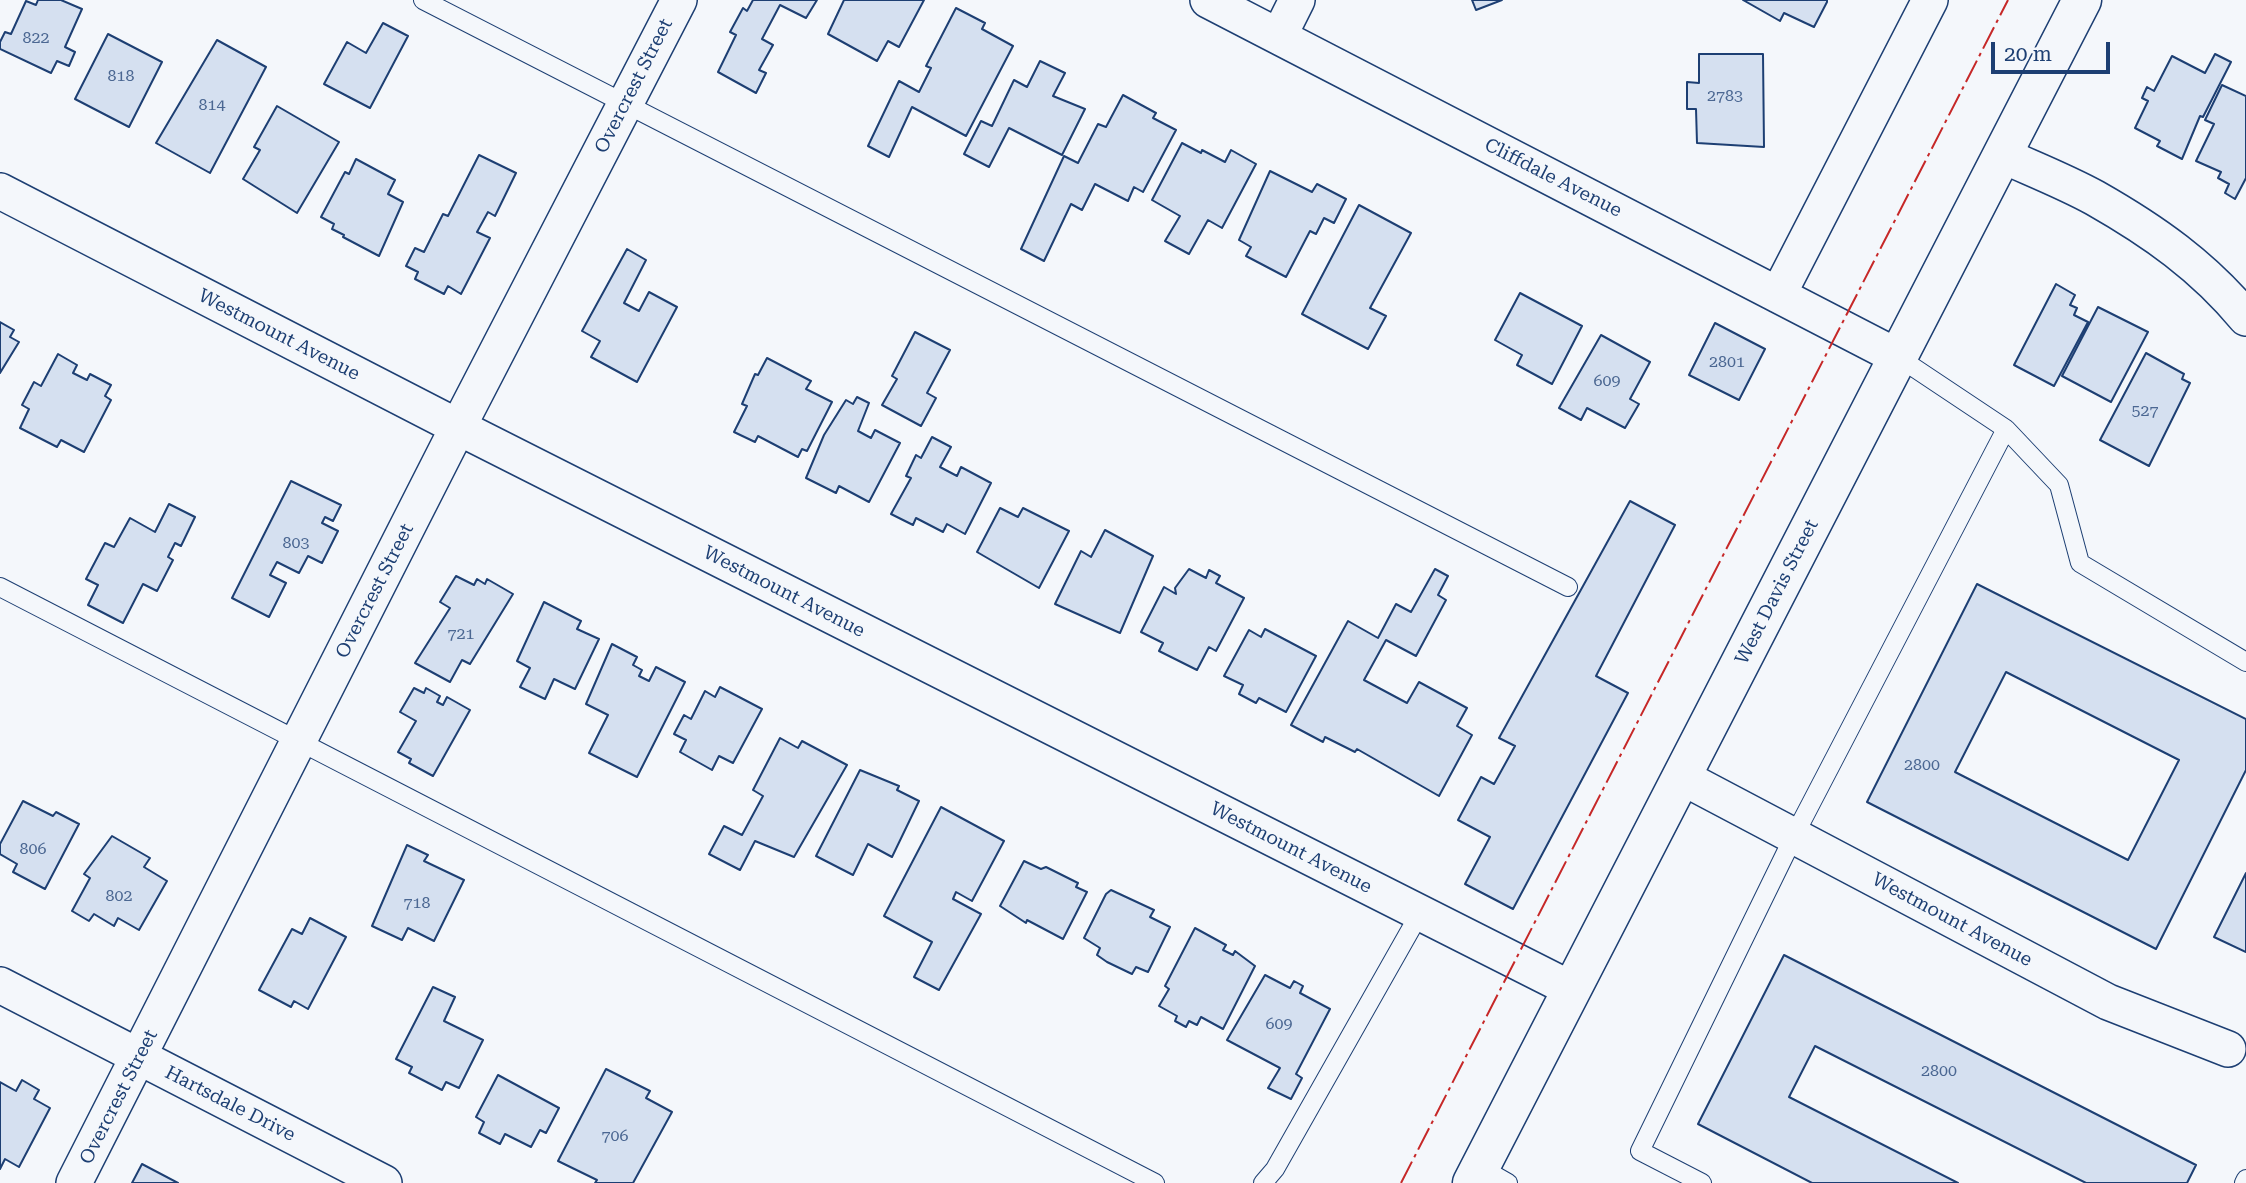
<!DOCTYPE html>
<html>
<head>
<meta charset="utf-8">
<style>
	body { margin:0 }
	#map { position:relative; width:2246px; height:1183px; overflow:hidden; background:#f4f7fb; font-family:"Roboto Serif",serif }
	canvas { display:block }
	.scale { position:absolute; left:1991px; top:42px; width:119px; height:32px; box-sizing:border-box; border:4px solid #1d3f73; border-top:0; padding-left:9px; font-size:21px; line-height:24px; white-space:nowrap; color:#1d3f73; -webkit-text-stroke:5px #f4f7fb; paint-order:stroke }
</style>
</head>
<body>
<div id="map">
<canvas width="2246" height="1183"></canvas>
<div class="scale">20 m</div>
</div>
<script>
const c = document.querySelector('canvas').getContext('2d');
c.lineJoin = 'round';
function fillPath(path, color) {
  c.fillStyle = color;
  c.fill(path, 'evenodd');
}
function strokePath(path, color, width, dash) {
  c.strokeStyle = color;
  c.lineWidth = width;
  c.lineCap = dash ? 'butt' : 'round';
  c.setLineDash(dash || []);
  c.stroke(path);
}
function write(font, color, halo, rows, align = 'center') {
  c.font = font + ' "Roboto Serif",serif';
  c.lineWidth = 5;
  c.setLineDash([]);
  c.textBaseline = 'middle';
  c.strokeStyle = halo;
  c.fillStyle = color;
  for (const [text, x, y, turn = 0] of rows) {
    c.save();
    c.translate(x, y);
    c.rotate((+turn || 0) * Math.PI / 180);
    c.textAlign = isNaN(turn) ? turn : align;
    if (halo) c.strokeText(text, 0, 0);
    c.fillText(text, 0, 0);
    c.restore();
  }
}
const building = new Path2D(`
	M 38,0 L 61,0 L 82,9 L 65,47 L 75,52 L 69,66 L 57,61 L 51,73 L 0,49 L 0,42 L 5,32 L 11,34 L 26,1 L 36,5 Z
	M 753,0 L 817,0 L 806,18 L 780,5 L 762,39 L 773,45 L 759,70 L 766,73 L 756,93 L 718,72 L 736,35 L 730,32 L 743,8 L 747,11 Z
	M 844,0 L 924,0 L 899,47 L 888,41 L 877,61 L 828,34 Z
	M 1472,0 L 1502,0 L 1476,10 Z
	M 1743,0 L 1827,0 L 1827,2 L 1814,27 L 1784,13 L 1780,21 Z
	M 956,8 L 985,23 L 982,29 L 1013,46 L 966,136 L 912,107 L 889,157 L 868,146 L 899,81 L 919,92 L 931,68 L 926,66 Z
	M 383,23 L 408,36 L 370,108 L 324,84 L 347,42 L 366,53 Z
	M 108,34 L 162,62 L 129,127 L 75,99 Z
	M 217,40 L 266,67 L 210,173 L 156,143 Z
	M 1699,54 L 1763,54 L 1764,147 L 1697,143 L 1696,109 L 1687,109 L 1687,82 L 1699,83 Z
	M 2215,54 L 2231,62 L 2203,117 L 2200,116 L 2182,159 L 2157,146 L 2160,141 L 2135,128 L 2148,101 L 2142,98 L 2147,87 L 2154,91 L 2172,56 L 2205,73 Z
	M 1040,61 L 1065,73 L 1053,96 L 1085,109 L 1062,155 L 1009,128 L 989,167 L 964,154 L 981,121 L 992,126 L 1014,80 L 1027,87 Z
	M 2222,85 L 2246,96 L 2246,178 L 2235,199 L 2225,193 L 2229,184 L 2218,178 L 2221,172 L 2196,161 L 2214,124 L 2205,120 Z
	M 1123,95 L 1156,113 L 1153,118 L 1176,130 L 1143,192 L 1134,187 L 1128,201 L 1095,184 L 1082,210 L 1071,204 L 1044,261 L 1021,249 L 1064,156 L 1078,163 L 1098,124 L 1106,127 Z
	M 277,106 L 339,142 L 297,213 L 243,179 L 260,150 L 254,147 Z
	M 1182,143 L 1201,153 L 1202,150 L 1225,162 L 1231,150 L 1256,164 L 1222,228 L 1208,220 L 1189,254 L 1165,241 L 1180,216 L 1152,200 Z
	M 479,155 L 516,173 L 495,216 L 488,212 L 477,232 L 490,238 L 461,294 L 448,286 L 444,294 L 415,279 L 418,272 L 406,266 L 415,248 L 424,252 L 443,214 L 448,216 Z
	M 356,159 L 395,180 L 388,194 L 403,202 L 379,256 L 343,237 L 344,235 L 332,229 L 334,224 L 321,217 L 345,172 L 349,174 Z
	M 1270,171 L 1312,192 L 1317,184 L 1346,199 L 1334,223 L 1324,218 L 1316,234 L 1310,231 L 1286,277 L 1246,256 L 1251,247 L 1239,240 Z
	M 1359,205 L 1411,233 L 1370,308 L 1386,316 L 1368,349 L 1302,314 Z
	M 627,249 L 646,260 L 624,303 L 639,311 L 649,292 L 677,307 L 637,382 L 591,357 L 600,341 L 582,331 Z
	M 2056,284 L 2075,295 L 2070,305 L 2077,308 L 2074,315 L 2088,322 L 2054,386 L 2014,365 Z
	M 1520,293 L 1582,326 L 1552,384 L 1517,365 L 1522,355 L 1495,340 Z
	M 2098,307 L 2148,332 L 2111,402 L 2062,376 Z
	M 0,322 L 14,330 L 10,337 L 19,342 L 0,373 Z
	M 1715,323 L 1765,349 L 1739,400 L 1689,375 Z
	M 915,332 L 950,350 L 927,393 L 936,398 L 921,426 L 882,405 L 897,379 L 892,376 Z
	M 1601,335 L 1650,362 L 1630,399 L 1639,404 L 1625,428 L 1587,408 L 1581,420 L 1559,408 Z
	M 2146,353 L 2184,374 L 2182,379 L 2190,383 L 2149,466 L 2100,440 Z
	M 58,354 L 77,365 L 73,373 L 87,380 L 90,374 L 111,385 L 105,396 L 111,400 L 84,452 L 61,440 L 57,447 L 20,428 L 29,409 L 22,405 L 34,382 L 41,386 Z
	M 767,358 L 811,381 L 806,389 L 832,402 L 807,451 L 802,449 L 798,457 L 758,436 L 755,442 L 734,432 L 747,406 L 742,404 L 755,374 L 758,375 Z
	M 857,397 L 869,403 L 858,431 L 871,438 L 875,430 L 900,443 L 869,502 L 839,486 L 836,493 L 806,478 L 824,435 L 846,400 L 853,404 Z
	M 932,437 L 951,447 L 940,467 L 957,476 L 961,467 L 991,483 L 965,534 L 947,524 L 943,532 L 916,518 L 913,525 L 891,514 L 911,478 L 906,476 L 916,455 L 921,458 Z
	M 291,481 L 341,505 L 333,521 L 325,517 L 322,523 L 338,531 L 322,563 L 308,556 L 299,573 L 277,562 L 270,575 L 286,583 L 269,617 L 232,598 Z
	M 1630,501 L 1675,525 L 1596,676 L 1628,693 L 1513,909 L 1465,884 L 1490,837 L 1458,820 L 1481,777 L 1494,784 L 1515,746 L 1499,738 Z
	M 169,504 L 195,517 L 181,546 L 175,543 L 168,557 L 173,560 L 157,591 L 143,584 L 123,623 L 88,605 L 98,585 L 86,579 L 105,543 L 114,547 L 130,518 L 155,532 Z
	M 1000,508 L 1018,517 L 1023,508 L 1069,531 L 1039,588 L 977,552 Z
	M 1105,530 L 1153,556 L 1120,633 L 1055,604 L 1081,551 L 1091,557 Z
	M 1189,569 L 1206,578 L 1209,570 L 1220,576 L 1216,583 L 1244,598 L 1216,651 L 1209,647 L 1197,670 L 1159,651 L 1163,643 L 1141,632 L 1164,587 L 1176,594 L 1175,588 Z
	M 1435,569 L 1448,576 L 1438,595 L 1446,600 L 1416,656 L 1386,640 L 1364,680 L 1407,703 L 1419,682 L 1467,708 L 1457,726 L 1472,735 L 1439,796 L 1357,749 L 1355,752 L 1325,737 L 1323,742 L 1291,725 L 1348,621 L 1378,638 L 1396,604 L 1411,612 Z
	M 456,576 L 474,585 L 477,579 L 485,584 L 487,579 L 513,594 L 470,664 L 462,660 L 450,682 L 415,663 L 450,608 L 440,602 Z
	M 1977,584 L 2246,719 L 2246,770 L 2156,949 L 1867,802 ZM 2006,672 L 2179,760 L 2128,860 L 1955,772 Z
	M 544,602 L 581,621 L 577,629 L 599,639 L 575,689 L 554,679 L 545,699 L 520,687 L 530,668 L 517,661 Z
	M 1265,629 L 1316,656 L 1286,712 L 1259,698 L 1256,703 L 1239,694 L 1243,685 L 1224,676 L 1249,630 L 1261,637 Z
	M 612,644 L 637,657 L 633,665 L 642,670 L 639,676 L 649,681 L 656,667 L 685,682 L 637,777 L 589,753 L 608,715 L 586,704 Z
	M 720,687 L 762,709 L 733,763 L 719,756 L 712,770 L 680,752 L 686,740 L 674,734 L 684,715 L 691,719 L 705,691 L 715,697 Z
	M 414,688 L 424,693 L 426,688 L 440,696 L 437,702 L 443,705 L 447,697 L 470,710 L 433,776 L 409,763 L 411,759 L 398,752 L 416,721 L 400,712 Z
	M 780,738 L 798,748 L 802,741 L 847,765 L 794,857 L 755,841 L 740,870 L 709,854 L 724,826 L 742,835 L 763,796 L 753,790 Z
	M 860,770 L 899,786 L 897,790 L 919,801 L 892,857 L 868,844 L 853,875 L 816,856 Z
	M 23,801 L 53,816 L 56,812 L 79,824 L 45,889 L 13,872 L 17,864 L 0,854 L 0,844 Z
	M 941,807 L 1004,841 L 972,901 L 956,892 L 953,899 L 981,914 L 939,990 L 914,977 L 932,942 L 884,916 Z
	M 112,836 L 150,858 L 144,867 L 167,881 L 139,930 L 118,918 L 114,926 L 94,914 L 89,921 L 72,911 L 90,878 L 84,874 Z
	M 407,845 L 428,855 L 424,861 L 464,880 L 434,941 L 408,928 L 402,940 L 372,926 Z
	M 1024,861 L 1041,869 L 1046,867 L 1078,883 L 1076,887 L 1087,892 L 1063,939 L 1027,920 L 1026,923 L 1000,906 Z
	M 2246,873 L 2246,952 L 2214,937 Z
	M 1111,890 L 1154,910 L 1150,917 L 1170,927 L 1148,972 L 1136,967 L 1132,974 L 1107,962 L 1097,955 L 1100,948 L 1084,938 L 1106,894 Z
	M 310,918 L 346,937 L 308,1009 L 294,1001 L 291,1007 L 259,990 L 292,929 L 302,934 Z
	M 1195,928 L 1226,945 L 1223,950 L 1233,955 L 1235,951 L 1255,966 L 1223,1029 L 1201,1017 L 1197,1025 L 1189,1021 L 1186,1027 L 1175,1021 L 1177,1016 L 1159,1006 L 1169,989 L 1165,986 Z
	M 1784,955 L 2196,1165 L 2187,1183 L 2086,1183 L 1815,1046 L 1789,1097 L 1958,1183 L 1812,1183 L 1698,1124 Z
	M 1265,975 L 1290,988 L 1294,981 L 1303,986 L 1300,993 L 1330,1009 L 1296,1074 L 1302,1078 L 1291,1099 L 1268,1088 L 1280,1068 L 1227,1040 Z
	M 433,987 L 455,997 L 444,1021 L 483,1040 L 459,1088 L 446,1082 L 442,1090 L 409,1073 L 412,1067 L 396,1059 Z
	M 606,1069 L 650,1091 L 646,1098 L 672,1112 L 633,1183 L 595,1183 L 597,1180 L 558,1161 Z
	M 498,1075 L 559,1108 L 546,1133 L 540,1130 L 531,1147 L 505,1134 L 500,1144 L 479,1133 L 484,1122 L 476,1117 Z
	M 22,1080 L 39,1090 L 34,1099 L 50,1108 L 19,1167 L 5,1159 L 0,1169 L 0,1082 L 16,1091 Z
	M 142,1164 L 178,1183 L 132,1183 Z`);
fillPath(building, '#d5e0f0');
strokePath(building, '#1d3f73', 2);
const lane = new Path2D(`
	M 423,0 L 1568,587
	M 2006,429 L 2059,485 L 2080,563 L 2246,662
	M 0,587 L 1155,1183
	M 1480,1167 L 1508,1183
	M 1263,1183 L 1275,1169 L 1420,913
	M 1702,1183 L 1640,1151 L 1794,836 L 2006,429 L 1898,357
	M 2244,1183 L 2246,1179`);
const street = new Path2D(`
	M 1208,0 L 1898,357
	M 1279,36 L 1297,0
	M 2002,155 C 2033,169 2066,182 2095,198 C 2153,231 2203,266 2246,318
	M 0,191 L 458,427 L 1571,989
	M 1778,295 L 1930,0
	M 1682,777 L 2108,1002 L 2228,1049
	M 0,985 L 384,1183
	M 74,1183 L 458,427 L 679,0`);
const secondary = new Path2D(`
	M 1472,1183 L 2082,0`);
strokePath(lane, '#1d3f73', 20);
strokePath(street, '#1d3f73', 38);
strokePath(secondary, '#1d3f73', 41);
strokePath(lane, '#f4f7fb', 18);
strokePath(street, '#f4f7fb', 35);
strokePath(secondary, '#f4f7fb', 38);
strokePath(new Path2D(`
	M 1401,1183 L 2008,0`), '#c62828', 2, [24, 5, 3.5, 5]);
write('16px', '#4b6792', null, [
	["822",36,38],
	["818",121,76],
	["2783",1725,96],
	["814",212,105],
	["2801",1727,362],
	["609",1607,381],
	["527",2145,411],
	["803",296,543],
	["721",461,634],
	["2800",1922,765],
	["806",33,849],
	["802",119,896],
	["718",417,903],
	["609",1279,1024],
	["2800",1939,1071],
	["706",615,1136]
]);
write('19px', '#1d3f73', '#f4f7fb', [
	["Overcrest Street",634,86,-63],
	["Cliffdale Avenue",1553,178,27],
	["Westmount Avenue",279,335,27],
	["Overcrest Street",375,591,-63],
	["Westmount Avenue",784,592,27],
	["West Davis Street",1777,592,-63],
	["Westmount Avenue",1291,848,27],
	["Westmount Avenue",1952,920,28],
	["Overcrest Street",119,1097,-63],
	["Hartsdale Drive",230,1104,27]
]);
</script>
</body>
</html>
